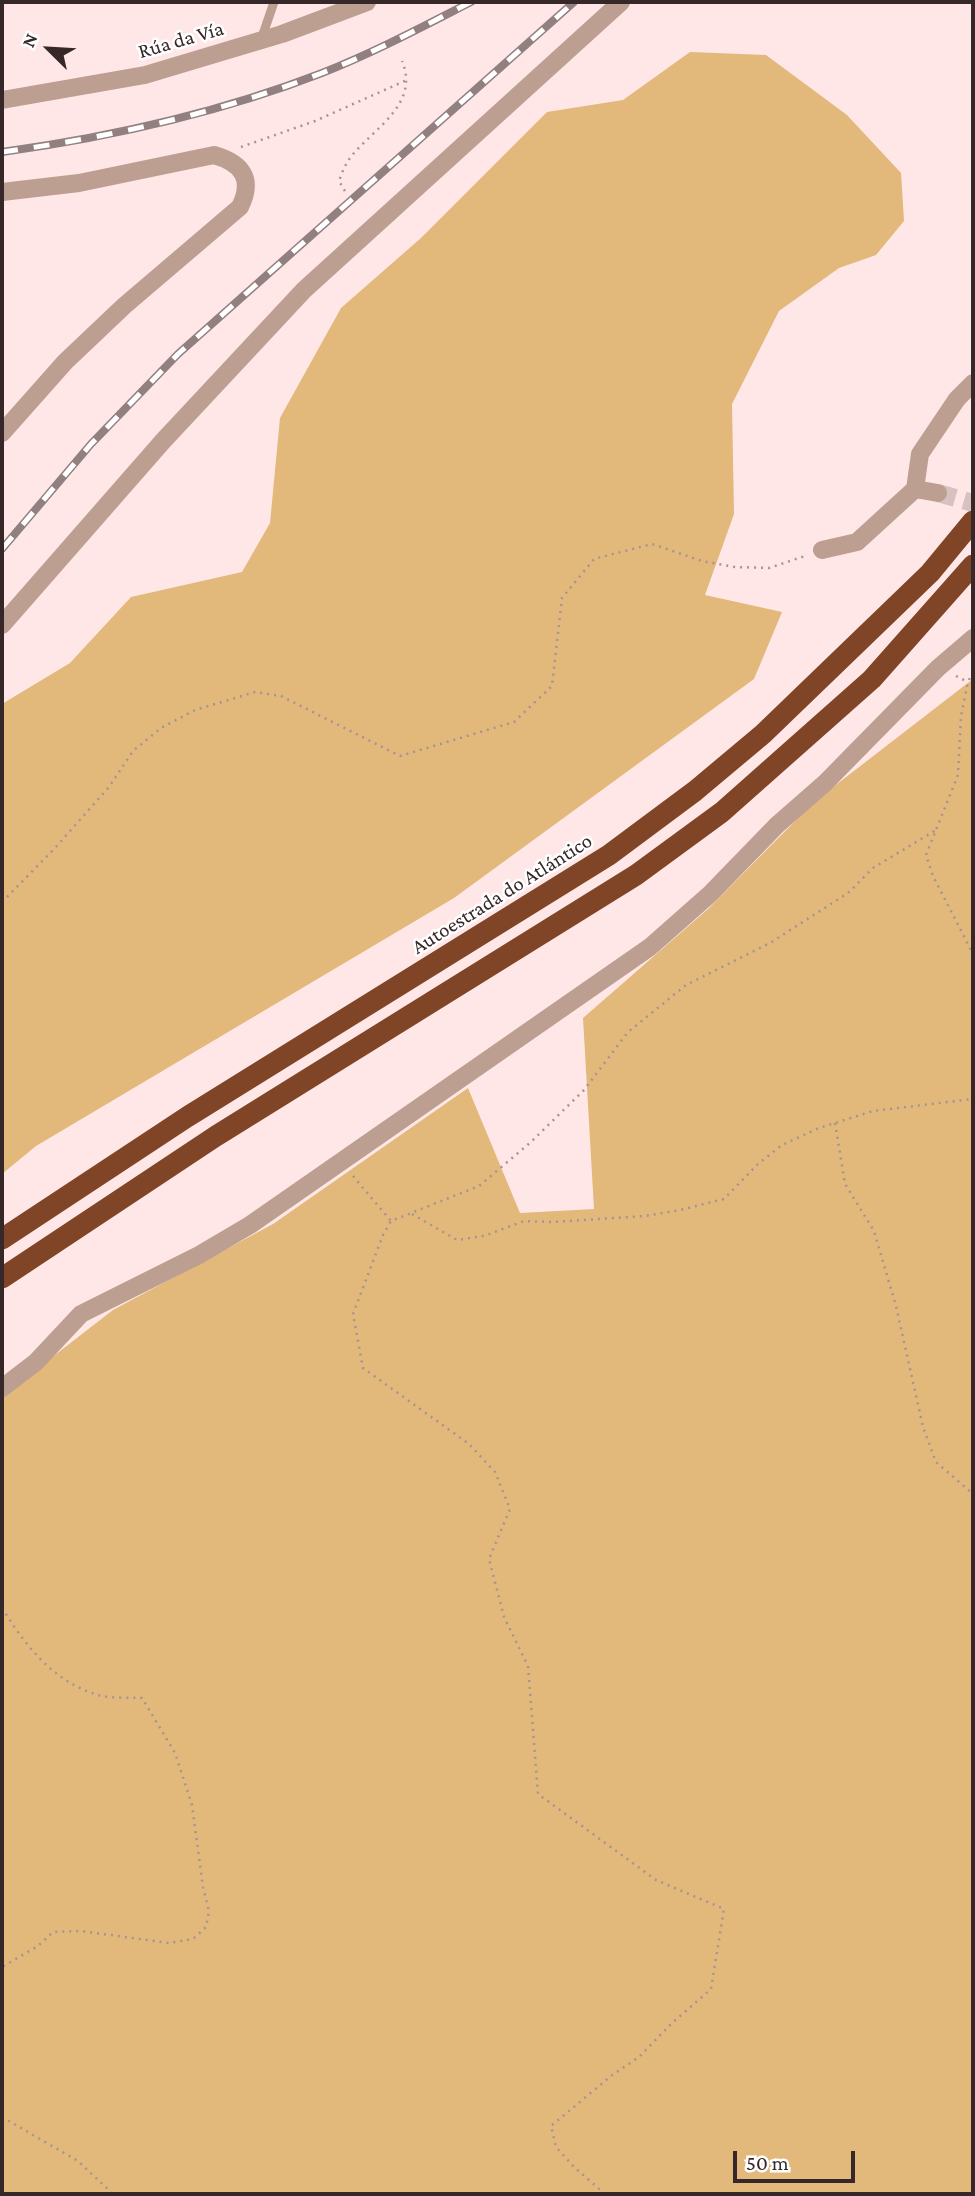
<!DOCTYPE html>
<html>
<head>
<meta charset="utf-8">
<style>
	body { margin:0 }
	#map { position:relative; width:975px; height:2196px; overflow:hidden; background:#ffe7e7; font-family:"Crimson Pro",serif }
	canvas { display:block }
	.frame { position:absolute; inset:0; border:4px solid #362728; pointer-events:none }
	.north { position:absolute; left:14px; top:14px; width:70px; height:70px; -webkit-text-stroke:5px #fff; paint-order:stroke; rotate:294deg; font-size:19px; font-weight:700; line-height:28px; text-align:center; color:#362728 }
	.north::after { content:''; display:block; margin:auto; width:24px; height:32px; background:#362728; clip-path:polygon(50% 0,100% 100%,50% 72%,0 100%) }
	.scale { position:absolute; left:733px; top:2151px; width:122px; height:32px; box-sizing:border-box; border:4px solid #362728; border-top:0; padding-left:9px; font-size:21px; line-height:24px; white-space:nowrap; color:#362728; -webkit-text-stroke:5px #fff; paint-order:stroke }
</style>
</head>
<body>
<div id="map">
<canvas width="975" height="2196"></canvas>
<div class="frame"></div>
<div class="north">N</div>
<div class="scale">50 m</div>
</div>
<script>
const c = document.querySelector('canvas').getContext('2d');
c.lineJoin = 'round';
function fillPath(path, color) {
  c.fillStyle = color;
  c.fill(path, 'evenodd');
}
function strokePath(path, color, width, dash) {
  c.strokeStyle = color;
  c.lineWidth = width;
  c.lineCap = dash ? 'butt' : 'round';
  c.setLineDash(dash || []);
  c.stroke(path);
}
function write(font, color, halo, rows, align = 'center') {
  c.font = font + ' "Crimson Pro",serif';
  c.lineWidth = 5;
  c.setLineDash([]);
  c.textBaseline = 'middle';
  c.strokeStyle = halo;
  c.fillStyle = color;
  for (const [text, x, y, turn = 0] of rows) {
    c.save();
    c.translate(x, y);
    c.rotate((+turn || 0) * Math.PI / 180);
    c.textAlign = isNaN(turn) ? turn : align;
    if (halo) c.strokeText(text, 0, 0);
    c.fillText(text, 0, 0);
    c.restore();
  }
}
fillPath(new Path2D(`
	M 690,52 L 766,55 L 847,115 L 901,173 L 904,221 L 876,255 L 839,268 L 779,311 L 732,404 L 734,514 L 705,595 L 782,612 L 754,679 L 454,898 L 36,1146 L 2,1174 L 2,704 L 70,663 L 131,597 L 242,572 L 270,523 L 280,418 L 341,308 L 421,238 L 547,112 L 623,100 Z
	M 973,679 L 973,2194 L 2,2194 L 2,1396 L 113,1310 L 273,1224 L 468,1088 L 520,1213 L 594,1209 L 583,1018 L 708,909 L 815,801 Z`), '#e2b87b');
strokePath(new Path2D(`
	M 938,493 L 973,503`), '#d7c1c1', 18, [18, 9]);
strokePath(new Path2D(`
	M 241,147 L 315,121 L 407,80
	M 345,191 L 339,181 C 343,170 347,160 355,152 C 379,125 419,102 402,61
	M 973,672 L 968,682 L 961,716 L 958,775 L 926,855 L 933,876 L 973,954
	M 956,676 L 968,682
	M 2,902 L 55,848 L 109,787 L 133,751 L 161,728 L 195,710 L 255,692 L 281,696 L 400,756 L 514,722 L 552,686 L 562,598 L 594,559 L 652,544 L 702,561 L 735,567 L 769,568 L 805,556
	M 835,1123 L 845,1184 L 874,1231 L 896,1306 L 923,1427 L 936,1462 L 973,1494
	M 353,1176 L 391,1221
	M 412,1214 L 457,1240 L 484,1236 L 524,1221 L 553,1222 L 645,1216 L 680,1210 L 724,1199 L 758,1164 L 782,1145 L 819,1128 L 873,1111 L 973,1099
	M 2,1608 C 26,1646 52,1681 98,1695 C 111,1699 128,1697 142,1698 L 175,1753 L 192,1805 L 203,1887 L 209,1911 L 206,1927 L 193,1939 L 169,1943 L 81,1931 L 53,1932 L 38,1946 L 2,1967
	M 2,2117 L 78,2161 L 113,2194
	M 605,2194 L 574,2167 L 556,2147 L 551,2126 L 611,2076 L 639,2057 L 671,2024 L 711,1989 L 724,1909 L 656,1880 L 538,1794 L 528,1666 L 504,1617 L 489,1559 L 510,1509 L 495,1472 L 469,1444 L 363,1368 L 353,1314 L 383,1235 L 391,1221 L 479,1186 L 531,1142 L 584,1090 L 628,1032 L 686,985 L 770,943 L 848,893 L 873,868 L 936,830`), '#a79393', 2.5, [2, 5]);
strokePath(new Path2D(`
	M 261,40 L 274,2`), '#bd9f91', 9);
strokePath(new Path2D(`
	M 2,100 L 145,75 L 282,34 L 367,2
	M 2,192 L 79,183 L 214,155 C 242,163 254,179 240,207 L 124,306 L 65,362 L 2,433
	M 915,489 L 938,493
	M 822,550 L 857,542 L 915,489 L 920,454 L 957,399 L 973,383
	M 2,625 L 163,441 L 304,290 L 621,2
	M 2,1388 L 36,1362 L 81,1314 L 199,1255 L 250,1225 L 650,947 L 710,894 L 777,825 L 825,783 L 938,668 L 973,638`), '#bd9f91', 18);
strokePath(new Path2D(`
	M 2,1239 L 187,1117 L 609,855 L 695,791 L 763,734 L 930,573 L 973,521
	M 2,1278 L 216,1136 L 636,875 L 722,812 L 872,679 L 973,565`), '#804526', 21);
const rail = new Path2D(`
	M 2,152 C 111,137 219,113 322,73 C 373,53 422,27 471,2
	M 2,549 L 91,444 L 178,354 L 574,2`);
strokePath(rail, '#927f80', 8);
strokePath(rail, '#fff', 5, [16]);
write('21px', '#362728', '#fff', [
	["Rúa da Vía",181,40,-16],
	["Autoestrada do Atlántico",502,894,-32]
]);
</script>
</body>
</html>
